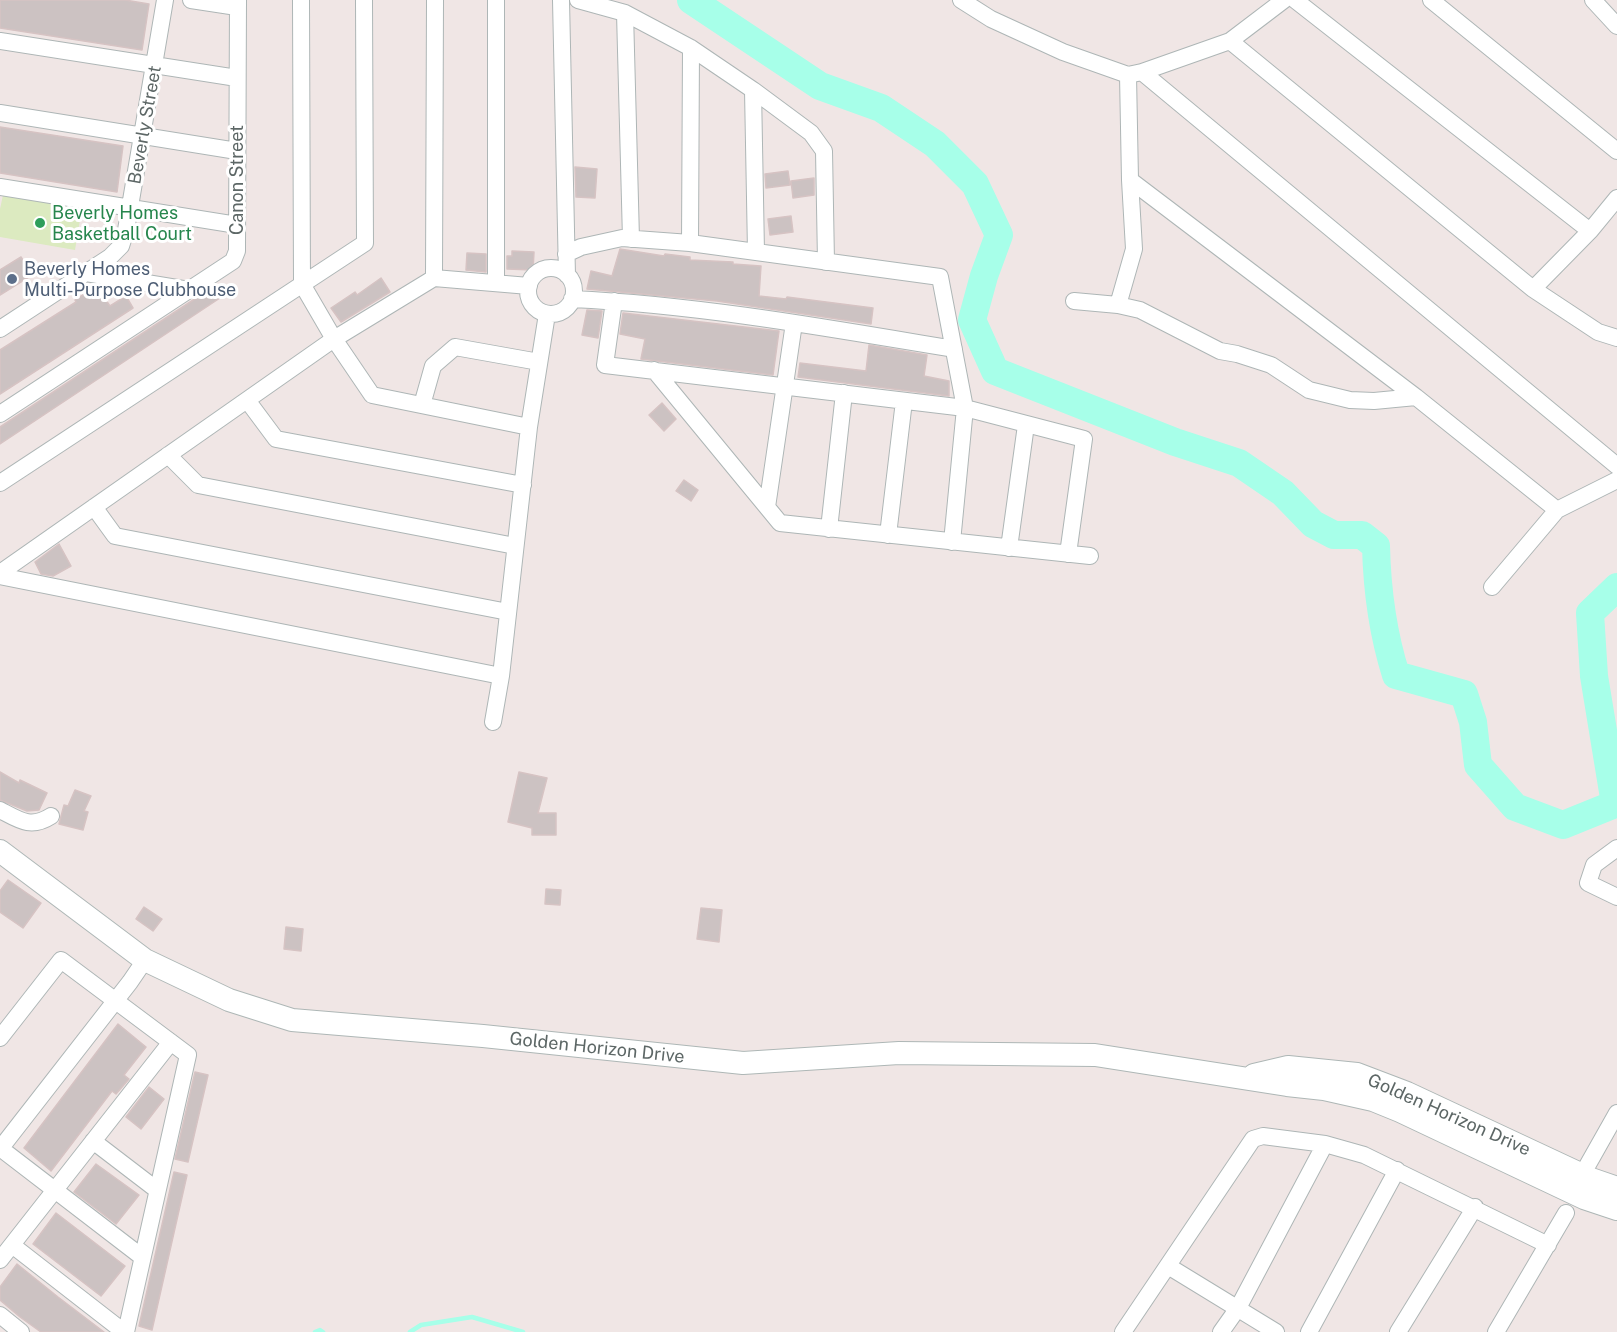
<!DOCTYPE html>
<html>
<head>
<meta charset="utf-8">
<style>
	body { margin:0 }
	canvas { display:block; background:#f0e6e5 }
</style>
</head>
<body>
<canvas width="1617" height="1332"></canvas>
<script>
const c = document.querySelector('canvas').getContext('2d');
c.lineJoin = 'round';
function fillPath(path, color) {
  c.fillStyle = color;
  c.fill(path, 'evenodd');
}
function strokePath(path, color, width, dash) {
  c.strokeStyle = color;
  c.lineWidth = width;
  c.lineCap = dash ? 'butt' : 'round';
  c.setLineDash(dash || []);
  c.stroke(path);
}
function write(font, color, halo, rows, align = 'center') {
  c.font = font + ' "Public Sans",sans-serif';
  c.lineWidth = 6;
  c.setLineDash([]);
  c.textBaseline = 'middle';
  c.strokeStyle = halo;
  c.fillStyle = color;
  for (const [text, x, y, turn = 0] of rows) {
    c.save();
    c.translate(x, y);
    c.rotate((+turn || 0) * Math.PI / 180);
    c.textAlign = isNaN(turn) ? turn : align;
    if (halo) c.strokeText(text, 0, 0);
    c.fillText(text, 0, 0);
    c.restore();
  }
}
fillPath(new Path2D(`
	M 3,195 L 82,208 L 75,250 L 0,237 L 0,209 Z`), '#dceac0');
strokePath(new Path2D(`
	M 315,1332 L 320,1330 L 323,1332
	M 410,1332 L 421,1325 L 472,1317 L 523,1332`), '#a7ffe9', 4.5);
strokePath(new Path2D(`
	M 691,0 L 820,86 L 881,108 L 935,144 L 975,184 L 999,235 L 984,276 L 972,320 L 995,371 L 1175,442 L 1239,463 L 1283,493 L 1313,524 L 1334,535 L 1362,535 L 1376,546 C 1377,589 1383,634 1396,675 L 1464,694 L 1473,722 L 1478,765 L 1515,807 L 1563,825 L 1615,804 L 1594,676 L 1590,613 L 1617,587`), '#a7ffe9', 28);
const building = new Path2D(`
	M 0,0 L 125,0 L 149,4 L 142,50 L 0,28 Z
	M 0,127 L 123,146 L 117,192 L 0,173 Z
	M 575,167 L 597,169 L 595,198 L 576,197 Z
	M 788,171 L 790,185 L 766,188 L 765,174 Z
	M 814,178 L 814,195 L 793,198 L 791,181 Z
	M 791,216 L 793,232 L 770,235 L 768,219 Z
	M 620,249 L 664,256 L 665,254 L 690,257 L 690,260 L 733,262 L 733,264 L 761,266 L 759,296 L 786,299 L 787,297 L 873,308 L 871,324 L 717,301 L 587,289 L 591,271 L 612,276 Z
	M 512,251 L 534,252 L 533,270 L 507,269 L 507,256 L 512,256 Z
	M 467,253 L 486,254 L 486,272 L 466,270 Z
	M 21,257 L 32,275 L 0,295 L 0,270 Z
	M 381,278 L 390,292 L 341,322 L 331,308 L 355,292 L 357,295 Z
	M 216,285 L 223,296 L 0,444 L 0,427 Z
	M 96,286 L 110,306 L 126,296 L 133,308 L 0,394 L 0,350 L 76,302 L 75,300 Z
	M 587,310 L 602,311 L 598,338 L 582,335 Z
	M 623,313 L 779,331 L 773,375 L 641,359 L 645,339 L 620,334 Z
	M 869,345 L 927,355 L 924,376 L 949,381 L 949,396 L 798,377 L 800,363 L 866,371 Z
	M 662,403 L 676,419 L 664,431 L 649,415 Z
	M 684,480 L 698,490 L 691,501 L 676,491 Z
	M 59,544 L 71,566 L 53,576 L 41,574 L 35,562 Z
	M 0,772 L 19,783 L 20,780 L 47,793 L 39,810 L 27,811 L 0,800 Z
	M 519,772 L 547,778 L 538,813 L 556,813 L 556,835 L 532,835 L 532,828 L 508,822 Z
	M 75,790 L 91,796 L 84,811 L 88,812 L 83,830 L 59,824 L 64,805 L 68,806 Z
	M 8,880 L 41,903 L 23,928 L 0,912 L 0,891 Z
	M 546,889 L 561,890 L 560,905 L 545,904 Z
	M 144,907 L 162,919 L 153,931 L 136,919 Z
	M 701,908 L 722,910 L 719,942 L 697,939 Z
	M 286,927 L 303,929 L 301,951 L 284,949 Z
	M 118,1024 L 146,1047 L 124,1075 L 129,1079 L 116,1094 L 112,1091 L 51,1171 L 24,1148 Z
	M 195,1072 L 208,1075 L 188,1162 L 175,1159 Z
	M 149,1087 L 164,1099 L 141,1129 L 126,1117 Z
	M 96,1164 L 139,1195 L 116,1224 L 74,1192 Z
	M 174,1172 L 187,1175 L 152,1330 L 139,1326 Z
	M 56,1213 L 125,1266 L 101,1296 L 33,1244 Z
	M 17,1264 L 58,1297 L 104,1332 L 41,1332 L 20,1317 L 0,1300 L 0,1287 Z`);
fillPath(building, '#ccc2c2');
strokePath(building, '#d6c3c3', 1.5);
const street = new Path2D(`
	M 191,0 L 237,7
	M 301,0 L 302,284 L 334,339 L 372,395 L 529,427
	M 496,0 L 496,283
	M 561,0 L 567,275
	M 578,0 L 625,13 L 691,48 L 753,90 L 811,133 L 824,151 L 826,262
	M 961,0 L 991,19 L 1063,52 L 1128,75 L 1142,72 L 1230,41 L 1284,0
	M 1295,0 L 1590,231
	M 1431,0 L 1617,151
	M 1593,0 L 1617,26
	M 625,13 L 631,239
	M 0,41 L 237,78
	M 1230,41 L 1533,289 L 1598,332 L 1617,338
	M 1142,72 L 1617,466
	M 753,90 L 756,252
	M 0,113 L 237,151
	M 1130,180 L 1416,397 L 1557,510
	M 0,187 L 237,225
	M 690,243 L 691,48
	M 566,254 L 581,247 L 622,238 L 690,243 L 940,277 L 965,408 L 1084,439 L 1068,554
	M528 291a23 23 0 1 1 46 0a23 23 0 1 1-46 0Z
	M 86,273 L 189,290
	M 434,278 L 435,0
	M 1533,289 L 1590,231 L 1617,198
	M 572,299 C 700,305 828,328 954,349
	M 614,301 L 605,365 L 965,408 L 952,542
	M 1074,301 L 1118,305 L 1140,310 L 1220,351 L 1237,354 L 1271,365 L 1309,390 L 1350,400 L 1374,401 L 1416,397
	M 1118,305 L 1134,249 L 1130,180 L 1128,75
	M 0,329 L 110,257 L 121,246 L 126,230 L 165,0
	M 654,370 L 780,523 L 1090,556
	M 247,400 L 276,439 L 523,485
	M 422,405 L 433,366 L 455,347 L 539,362
	M 0,414 L 233,261 L 237,251 L 238,0
	M 168,455 L 198,485 L 515,546
	M 0,483 L 365,243 L 364,0
	M 94,507 L 115,536 L 508,612
	M 767,507 L 794,323
	M 829,529 L 844,393
	M 888,535 L 904,401
	M 1009,548 L 1026,425
	M 0,573 L 334,339 L 434,278 L 529,286
	M 0,576 L 501,676 L 529,427 L 547,314
	M 1492,587 L 1557,510 L 1617,480
	M 493,722 L 501,676
	M 0,810 C 19,820 31,829 51,816
	M 1617,848 L 1594,865 L 1588,883 L 1617,897
	M 0,1038 L 61,960 L 188,1055 L 126,1332
	M 93,1141 L 157,1190
	M 0,1148 L 142,1257
	M 0,1149 L 130,982 L 145,960
	M 1582,1175 L 1617,1113
	M 12,1245 L 124,1332
	M 0,1260 L 171,1042
	M 1168,1266 L 1276,1332
	M 0,1315 L 21,1332
	M 1123,1332 L 1253,1139 L 1263,1136 L 1325,1144 L 1364,1155 L 1548,1245
	M 1221,1332 L 1238,1308 L 1325,1144
	M 1309,1332 L 1397,1170
	M 1398,1332 L 1475,1207
	M 1496,1332 L 1566,1213`);
const secondary = new Path2D(`
	M 0,851 L 145,960 L 229,1000 L 292,1020 L 483,1036 L 743,1063 L 899,1053 L 1095,1055 L 1287,1085 L 1324,1089 L 1373,1100 L 1400,1111 L 1584,1198 L 1617,1209
	M 1254,1075 L 1288,1067 L 1357,1074 L 1407,1093 L 1591,1179 L 1617,1188`);
strokePath(street, '#aeb6b6', 18);
strokePath(secondary, '#aeb7b6', 24);
strokePath(street, '#fff', 16);
strokePath(secondary, '#fff', 22);
for (const [x, y, r, color] of [
	[40,223,6,"#2e9e5b"],
	[12,279,6,"#5c6f8a"]
]) {
  const dot = new Path2D();
  dot.arc(x, y, r, 0, 2 * Math.PI);
  c.fillStyle = color;
  c.fill(dot);
  strokePath(dot, '#fff', 2);
}
write('18px', '#5d6766', '#fff', [
	["Beverly Street",145,125,-80],
	["Canon Street",237,180,-90],
	["Golden Horizon Drive",597,1048,6],
	["Golden Horizon Drive",1449,1115,24]
]);
write('18px', '#27864d', '#fff', [
	["Beverly Homes",52,213],
	["Basketball Court",52,234]
], 'left');
write('18px', '#4e5e75', '#fff', [
	["Beverly Homes",24,269],
	["Multi-Purpose Clubhouse",24,290]
], 'left');
</script>
</body>
</html>
